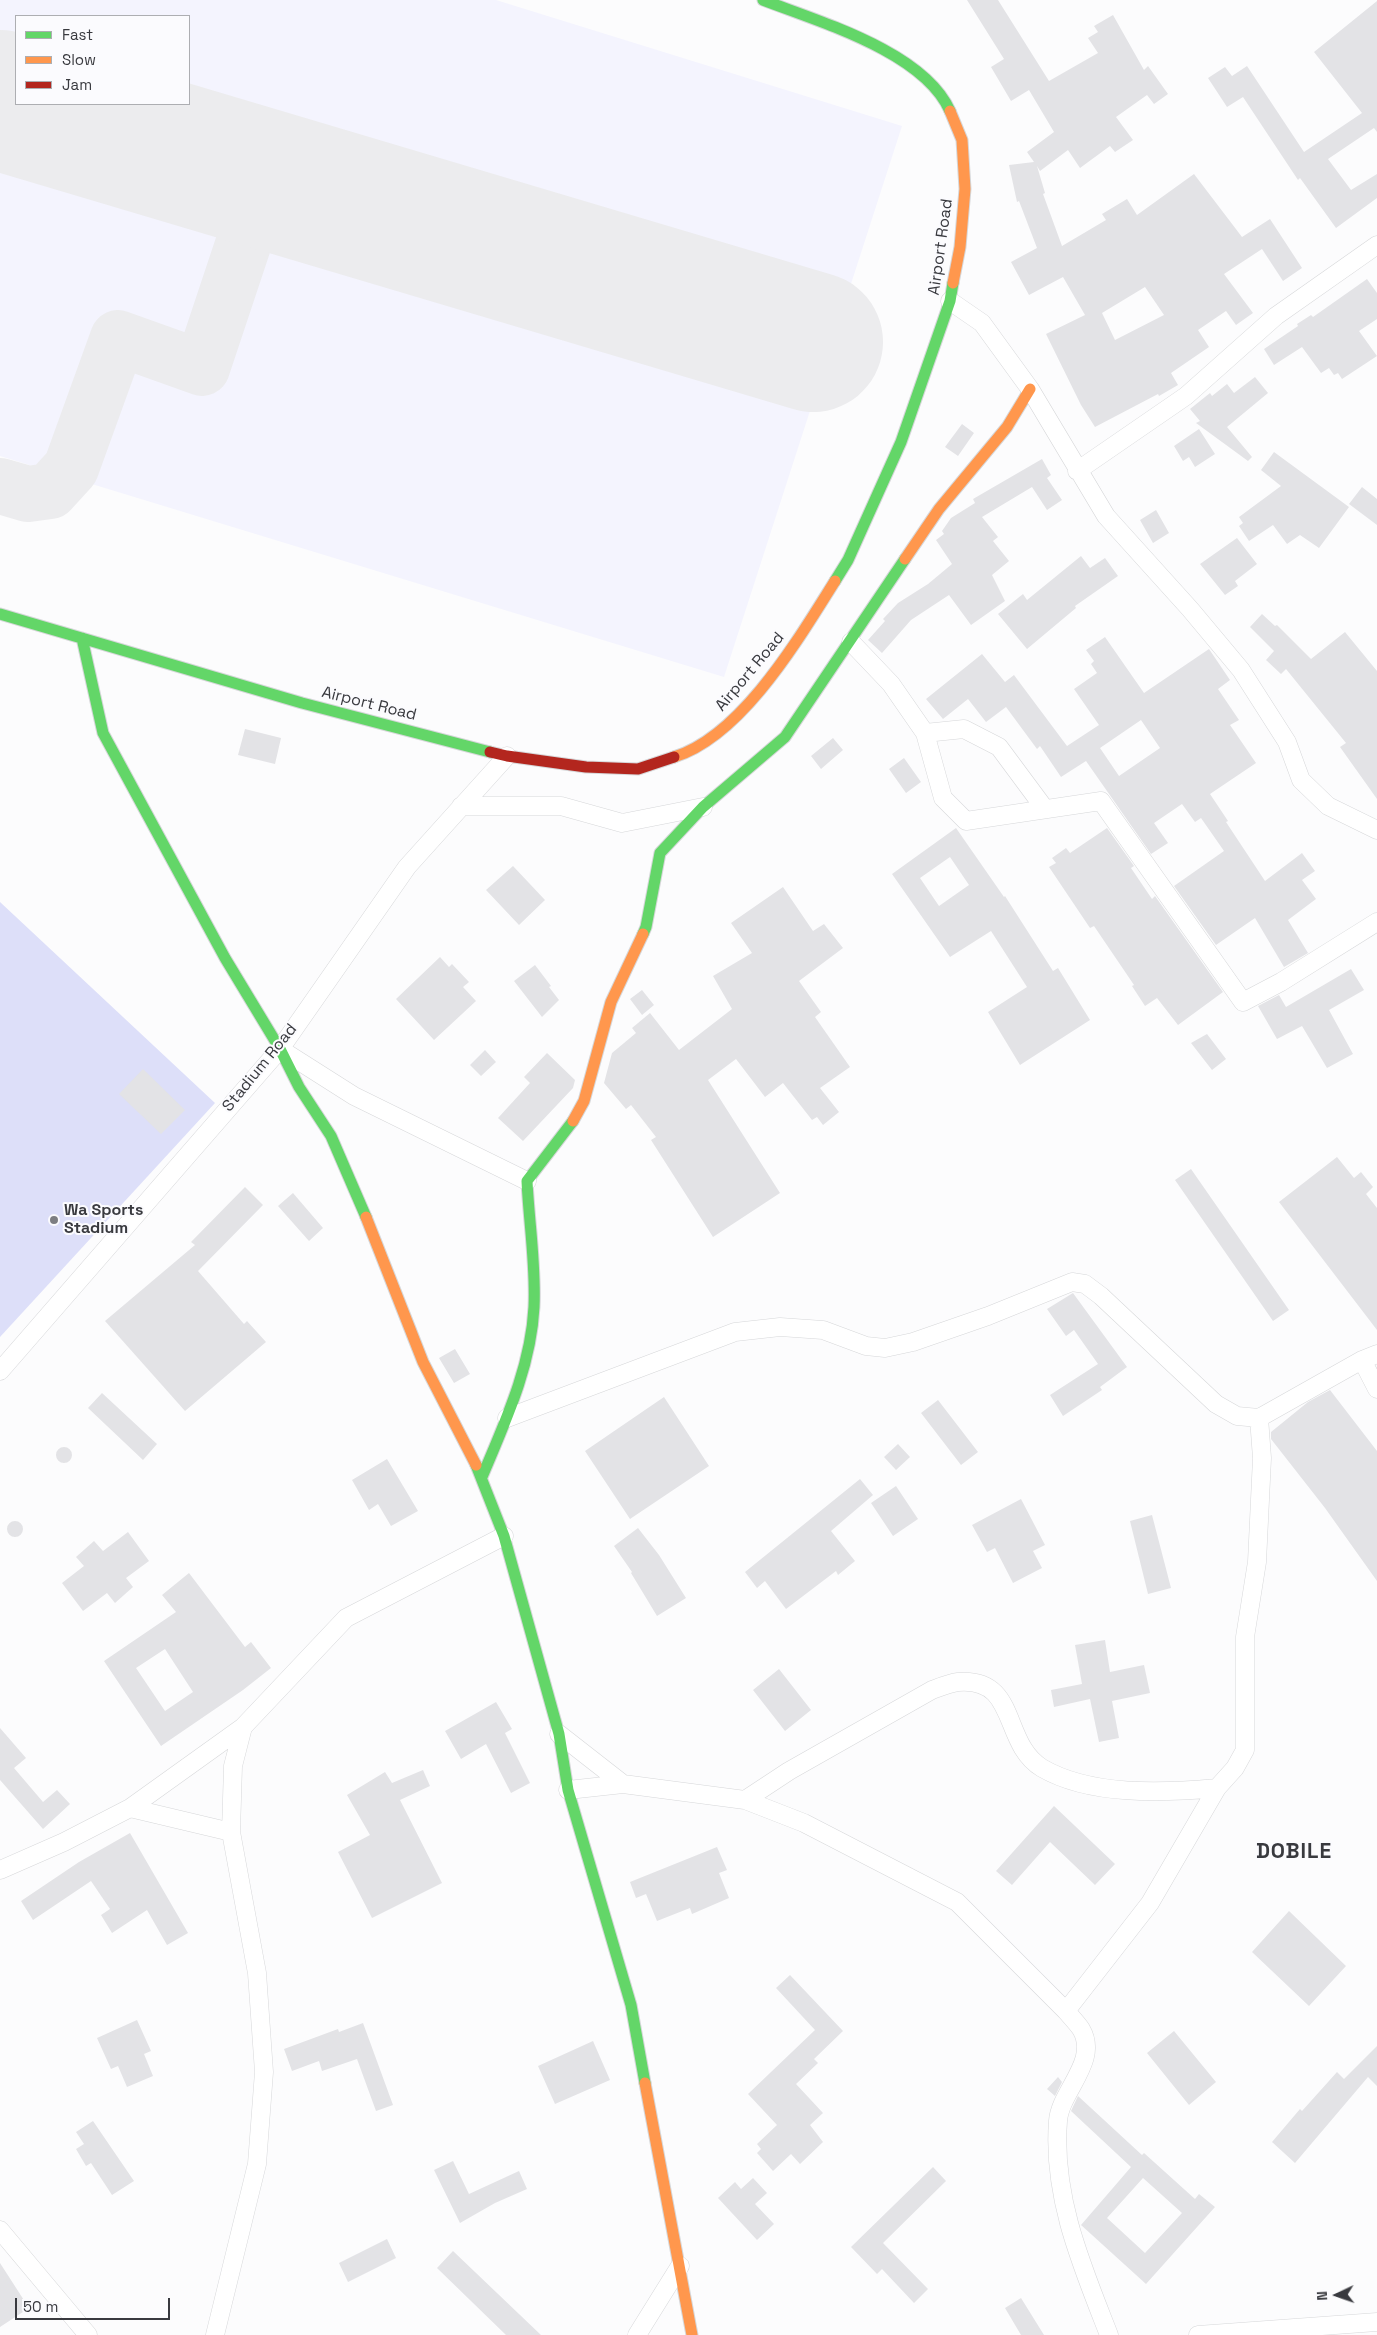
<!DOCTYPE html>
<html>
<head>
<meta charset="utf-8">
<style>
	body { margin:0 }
	#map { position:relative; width:1377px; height:2335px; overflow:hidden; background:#fcfcfd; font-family:"Space Grotesk",sans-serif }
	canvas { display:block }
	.legend { position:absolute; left:15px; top:15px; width:175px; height:90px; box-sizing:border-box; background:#fbfbfe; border:1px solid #adaeb2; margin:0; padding:6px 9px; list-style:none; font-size:15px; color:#393a3f }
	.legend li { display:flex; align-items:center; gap:10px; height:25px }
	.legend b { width:25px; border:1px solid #adaeb2 }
	.north { position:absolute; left:1312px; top:2270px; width:50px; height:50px; -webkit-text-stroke:4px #fbfbfe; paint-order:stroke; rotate:267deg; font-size:14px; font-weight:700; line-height:20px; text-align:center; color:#393a3f }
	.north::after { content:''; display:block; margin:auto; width:18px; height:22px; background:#393a3f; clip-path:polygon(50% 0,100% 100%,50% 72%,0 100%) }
	.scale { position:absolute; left:15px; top:2298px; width:155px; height:22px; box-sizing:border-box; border:2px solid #393a3f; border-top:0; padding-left:6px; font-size:15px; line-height:18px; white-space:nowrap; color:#393a3f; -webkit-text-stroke:4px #fbfbfe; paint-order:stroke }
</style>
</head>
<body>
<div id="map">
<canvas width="1377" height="2335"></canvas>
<ul class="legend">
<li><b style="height:6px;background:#63d668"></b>Fast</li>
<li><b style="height:6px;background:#ff974d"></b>Slow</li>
<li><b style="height:6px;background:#b3261e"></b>Jam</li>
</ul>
<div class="north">N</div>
<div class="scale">50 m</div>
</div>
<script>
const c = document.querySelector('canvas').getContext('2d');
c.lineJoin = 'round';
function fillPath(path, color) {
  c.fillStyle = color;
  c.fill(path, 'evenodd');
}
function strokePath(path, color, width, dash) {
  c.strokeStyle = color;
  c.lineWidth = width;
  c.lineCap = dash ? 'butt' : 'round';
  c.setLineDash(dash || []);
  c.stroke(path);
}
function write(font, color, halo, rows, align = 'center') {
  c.font = font + ' "Space Grotesk",sans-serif';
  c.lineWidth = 4;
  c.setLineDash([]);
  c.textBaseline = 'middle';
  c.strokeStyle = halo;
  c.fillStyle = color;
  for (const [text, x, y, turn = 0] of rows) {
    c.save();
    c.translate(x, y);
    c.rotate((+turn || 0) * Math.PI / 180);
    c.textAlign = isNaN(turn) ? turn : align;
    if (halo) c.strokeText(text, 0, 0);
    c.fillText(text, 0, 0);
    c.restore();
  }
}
fillPath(new Path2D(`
	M 0,0 L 496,0 L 902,126 L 724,677 L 0,456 ZM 16,16 L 189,16 L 189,104 L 16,104 Z`), '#f4f4fe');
fillPath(new Path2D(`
	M 0,902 L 215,1103 L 0,1337 Z`), '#dddff9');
strokePath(new Path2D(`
	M 0,486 L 28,494 L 50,491 L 71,468 L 118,338 L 202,368 L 265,179`), '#ececee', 56);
strokePath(new Path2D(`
	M 0,100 L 813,342`), '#ececee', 140);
fillPath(new Path2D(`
	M 967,0 L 998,0 L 1049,81 L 1098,53 L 1088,38 L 1098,32 L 1094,26 L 1113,15 L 1144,70 L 1148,66 L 1168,94 L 1154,104 L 1147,95 L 1116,117 L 1133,140 L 1115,152 L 1110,146 L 1080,168 L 1068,150 L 1040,171 L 1037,166 L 1045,193 L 1043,194 L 1062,246 L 1106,220 L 1102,214 L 1127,199 L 1137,215 L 1194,174 L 1242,237 L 1270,219 L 1302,268 L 1283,281 L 1262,249 L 1224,274 L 1253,313 L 1236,325 L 1226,311 L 1198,330 L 1209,347 L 1171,373 L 1178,385 L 1159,396 L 1158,394 L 1095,427 L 1081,405 L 1046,334 L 1085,315 L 1063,277 L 1029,295 L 1011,262 L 1037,248 L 1019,201 L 1017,202 L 1009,165 L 1034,162 L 1027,152 L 1054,132 L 1029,90 L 1011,101 L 991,67 L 1004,59 ZM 1145,287 L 1164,315 L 1115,340 L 1102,313 Z
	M 1377,1 L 1377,132 L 1374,128 L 1328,159 L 1351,190 L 1377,174 L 1377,198 L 1336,228 L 1300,178 L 1298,180 L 1243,97 L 1227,107 L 1208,78 L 1225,67 L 1232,76 L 1247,66 L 1304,152 L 1362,113 L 1314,52 Z
	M 1367,279 L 1377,293 L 1377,319 L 1359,331 L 1377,356 L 1342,379 L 1338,373 L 1334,375 L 1329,368 L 1321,373 L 1302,347 L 1274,365 L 1264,349 L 1298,326 L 1297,324 L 1311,315 L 1313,317 Z
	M 1255,377 L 1268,393 L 1227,427 L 1252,457 L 1248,461 L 1196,423 L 1200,421 L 1190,409 L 1210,393 L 1212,396 L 1227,384 L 1234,393 Z
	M 962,424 L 974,433 L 958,456 L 945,447 Z
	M 1199,429 L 1215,454 L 1195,467 L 1189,457 L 1183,461 L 1174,446 Z
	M 1274,452 L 1349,507 L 1319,548 L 1300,535 L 1287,544 L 1273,525 L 1249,541 L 1239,526 L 1243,523 L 1239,517 L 1281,486 L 1261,470 Z
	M 1042,459 L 1051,475 L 1047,478 L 1062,500 L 1047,510 L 1032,487 L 982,517 L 998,537 L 993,541 L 1009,561 L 992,575 L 1005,601 L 971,625 L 949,595 L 911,620 L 882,653 L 868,640 L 885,621 L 883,619 L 898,603 L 928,584 L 952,564 L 936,540 L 944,534 L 942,531 L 951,518 L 975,503 L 973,499 Z
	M 1362,487 L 1377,499 L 1377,525 L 1349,504 Z
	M 1156,510 L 1169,533 L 1153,543 L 1140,520 Z
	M 1237,538 L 1257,564 L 1235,581 L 1238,586 L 1225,595 L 1200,564 Z
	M 1081,556 L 1090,568 L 1105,558 L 1118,576 L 1075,606 L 1076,608 L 1027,649 L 998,614 L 1023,594 L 1027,600 Z
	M 1262,614 L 1275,626 L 1277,625 L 1311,659 L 1345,632 L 1377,671 L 1377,799 L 1340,747 L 1346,743 L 1286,669 L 1281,674 L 1266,660 L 1274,651 L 1250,627 Z
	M 1105,637 L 1144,693 L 1209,649 L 1230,680 L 1218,689 L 1239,720 L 1230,725 L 1256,763 L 1210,794 L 1228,821 L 1226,822 L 1265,881 L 1302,853 L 1315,871 L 1302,880 L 1316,899 L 1288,920 L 1308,953 L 1284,967 L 1255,918 L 1216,945 L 1174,886 L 1224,851 L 1201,818 L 1195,822 L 1182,804 L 1154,823 L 1168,843 L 1151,854 L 1086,761 L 1061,777 L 1040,746 L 1037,749 L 1006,707 L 986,722 L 968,699 L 943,719 L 926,699 L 982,654 L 1005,682 L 1014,675 L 1067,746 L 1099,725 L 1074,689 L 1097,673 L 1091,664 L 1094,661 L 1086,650 ZM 1141,720 L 1160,748 L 1119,776 L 1100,748 Z
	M 245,729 L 281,738 L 275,764 L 238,755 Z
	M 833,738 L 843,750 L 821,769 L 811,756 Z
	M 904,758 L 921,782 L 906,793 L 889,769 Z
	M 956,828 L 1004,897 L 1005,896 L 1053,971 L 1058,968 L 1090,1020 L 1020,1065 L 988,1012 L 1027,987 L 991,931 L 950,957 L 892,874 ZM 950,857 L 969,885 L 939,906 L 920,878 Z
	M 1107,828 L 1134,866 L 1131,868 L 1152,899 L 1155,896 L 1223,992 L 1178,1025 L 1157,998 L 1145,1006 L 1132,986 L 1134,985 L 1094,926 L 1090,928 L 1049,867 L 1056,863 L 1052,858 L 1066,848 L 1070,853 Z
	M 513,866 L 545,900 L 519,925 L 486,890 Z
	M 783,887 L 813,931 L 824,924 L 843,948 L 799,981 L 821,1012 L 815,1017 L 850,1067 L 820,1088 L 839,1112 L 823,1125 L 817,1117 L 812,1120 L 783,1083 L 765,1097 L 736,1059 L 708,1080 L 780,1193 L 713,1237 L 651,1140 L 656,1137 L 631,1105 L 626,1109 L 604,1083 L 612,1053 L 636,1033 L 632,1028 L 650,1013 L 679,1050 L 732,1009 L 713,976 L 752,953 L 731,923 Z
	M 440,957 L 449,967 L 452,964 L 469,982 L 463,987 L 476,1001 L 434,1040 L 396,999 Z
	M 535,965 L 551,986 L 549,987 L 559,1000 L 542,1017 L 514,981 Z
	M 1351,969 L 1364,990 L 1329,1010 L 1353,1054 L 1327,1068 L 1302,1026 L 1277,1039 L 1258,1006 L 1279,995 L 1286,1007 Z
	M 642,990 L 654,1005 L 642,1015 L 630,999 Z
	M 1207,1034 L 1226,1059 L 1212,1070 L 1191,1043 Z
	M 485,1050 L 496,1062 L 481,1076 L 470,1065 Z
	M 547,1053 L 575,1080 L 573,1088 L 523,1141 L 498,1118 L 530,1083 L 524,1077 Z
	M 143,1069 L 185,1110 L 161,1134 L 119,1094 Z
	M 1337,1157 L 1354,1178 L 1361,1172 L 1373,1187 L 1366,1194 L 1377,1208 L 1377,1330 L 1279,1202 Z
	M 1191,1169 L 1289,1310 L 1273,1321 L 1175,1180 Z
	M 245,1187 L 263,1205 L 198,1271 L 244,1324 L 247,1321 L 266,1342 L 185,1411 L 105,1321 L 195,1245 L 191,1242 Z
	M 293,1193 L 323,1228 L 309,1241 L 278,1206 Z
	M 1073,1293 L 1127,1367 L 1100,1387 L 1102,1390 L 1063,1416 L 1050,1395 L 1098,1364 L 1074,1330 L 1066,1336 L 1047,1309 Z
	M 455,1349 L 470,1374 L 454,1383 L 439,1358 Z
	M 1330,1390 L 1377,1451 L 1377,1581 L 1325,1508 L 1271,1439 L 1271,1432 L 1308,1402 Z
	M 102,1393 L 157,1444 L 143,1460 L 88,1408 Z
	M 664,1397 L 709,1466 L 630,1519 L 585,1451 Z
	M 938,1400 L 978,1452 L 961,1465 L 921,1413 Z
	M 898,1444 L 910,1457 L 896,1470 L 884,1457 Z
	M56 1455a8 8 0 1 1 16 0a8 8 0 1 1-16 0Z
	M 387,1459 L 418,1511 L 391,1526 L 378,1504 L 369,1510 L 352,1480 Z
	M 860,1479 L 873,1495 L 831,1531 L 855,1561 L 838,1575 L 836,1571 L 786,1609 L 765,1581 L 757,1588 L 745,1572 Z
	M 896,1486 L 918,1519 L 893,1536 L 871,1503 Z
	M 1021,1499 L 1045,1545 L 1033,1551 L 1042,1568 L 1013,1583 L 995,1548 L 987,1552 L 972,1525 Z
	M 1152,1515 L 1171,1588 L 1148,1594 L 1130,1521 Z
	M7 1529a8 8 0 1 1 16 0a8 8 0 1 1-16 0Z
	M 638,1528 L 659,1555 L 686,1598 L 657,1616 L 631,1573 L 632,1572 L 614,1546 Z
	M 128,1532 L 149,1561 L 126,1578 L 133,1587 L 115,1603 L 107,1593 L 83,1611 L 62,1583 L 84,1566 L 76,1557 L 94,1541 L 103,1551 Z
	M 189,1573 L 245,1647 L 251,1642 L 271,1668 L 243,1690 L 161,1746 L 104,1661 L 176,1612 L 162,1595 ZM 165,1649 L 193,1692 L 165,1711 L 136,1668 Z
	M 1105,1640 L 1110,1672 L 1144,1665 L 1150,1693 L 1112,1701 L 1119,1738 L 1099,1742 L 1090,1699 L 1054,1707 L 1051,1690 L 1082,1684 L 1075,1645 Z
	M 779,1669 L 811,1710 L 785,1731 L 753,1690 Z
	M 496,1702 L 512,1729 L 505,1733 L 530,1783 L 511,1793 L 486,1744 L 461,1759 L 445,1731 Z
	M 0,1728 L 26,1758 L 14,1768 L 43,1802 L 57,1790 L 70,1804 L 43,1829 L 0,1780 Z
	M 423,1770 L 430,1786 L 400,1800 L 442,1883 L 372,1918 L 338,1852 L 370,1835 L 347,1795 L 385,1772 L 392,1783 Z
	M 1054,1806 L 1115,1864 L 1095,1885 L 1050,1842 L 1012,1885 L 996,1871 Z
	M 130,1833 L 188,1933 L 167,1945 L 147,1910 L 112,1933 L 101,1915 L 110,1909 L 91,1881 L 33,1920 L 21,1901 L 79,1862 Z
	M 717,1847 L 727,1870 L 719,1873 L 729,1898 L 692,1914 L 690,1908 L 657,1921 L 646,1894 L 636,1898 L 630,1882 Z
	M 1289,1911 L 1346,1966 L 1309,2006 L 1252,1952 Z
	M 790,1975 L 843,2031 L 814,2059 L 818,2063 L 796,2084 L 823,2113 L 810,2125 L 823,2142 L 800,2164 L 791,2154 L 773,2171 L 757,2153 L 761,2149 L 757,2144 L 777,2125 L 748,2094 L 815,2030 L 776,1988 Z
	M 137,2020 L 151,2051 L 144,2054 L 153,2076 L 127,2087 L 118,2066 L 111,2069 L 97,2038 Z
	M 363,2023 L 393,2105 L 376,2111 L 357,2059 L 322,2071 L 319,2061 L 292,2071 L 284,2049 L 338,2029 L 339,2032 Z
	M 1174,2031 L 1216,2082 L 1189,2105 L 1147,2053 Z
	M 593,2041 L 610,2080 L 555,2104 L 538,2066 Z
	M 1377,2046 L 1377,2086 L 1368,2077 L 1295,2163 L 1272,2142 L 1300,2109 L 1302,2111 L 1337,2072 L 1344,2079 Z
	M 1058,2077 L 1062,2082 L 1055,2096 L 1047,2089 Z
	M 1078,2096 L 1142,2155 L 1144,2153 L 1195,2199 L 1199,2194 L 1215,2207 L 1146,2284 L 1081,2225 L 1131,2167 L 1071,2111 ZM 1143,2178 L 1182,2213 L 1145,2253 L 1107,2218 Z
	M 93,2121 L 134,2181 L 112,2195 L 91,2163 L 86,2166 L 76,2149 L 84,2144 L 76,2132 Z
	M 453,2161 L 469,2194 L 519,2171 L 527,2189 L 495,2203 L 460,2223 L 434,2170 Z
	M 933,2167 L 946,2181 L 883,2243 L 928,2289 L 914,2303 L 882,2269 L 877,2274 L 851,2247 Z
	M 753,2178 L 767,2193 L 755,2204 L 774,2224 L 757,2240 L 718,2198 L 735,2182 L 741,2189 Z
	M 387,2239 L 396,2258 L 348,2282 L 339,2263 Z
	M 453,2251 L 541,2335 L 506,2335 L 437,2268 Z
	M 0,2263 L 29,2308 L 0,2327 Z
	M 1021,2298 L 1044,2335 L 1021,2335 L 1005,2308 Z`), '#e3e3e6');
const street = new Path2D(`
	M 950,301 L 982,323 L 1030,389 L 1106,516 L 1190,609 L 1241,670 L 1287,742 L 1301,780 L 1328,806 L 1377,830
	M 1077,471 L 1186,396 L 1276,316 L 1377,245
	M 851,642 L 891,684 L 925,733 L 943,798 L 966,821 L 1101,801 L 1243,1002 L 1281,982 L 1377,922
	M 925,733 L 964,729 L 999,747 L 1045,809
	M 461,806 L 561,806 L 622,823 L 703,807
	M 280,1049 L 354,1096 L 527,1181
	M 1362,1360 L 1377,1389
	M 0,1371 L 280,1049 L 407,867 L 507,756
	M 507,1418 L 735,1332 L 780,1327 L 823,1330 L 866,1346 L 885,1348 L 913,1342 L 988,1316 L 1072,1282 L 1085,1284 L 1101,1296 L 1216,1404 L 1237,1416 L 1259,1418 L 1362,1360 L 1377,1354
	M 559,1734 L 623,1784
	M 568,1790 L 623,1784 L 745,1800 L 804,1823 L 957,1902 L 1066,2011 C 1071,2017 1077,2023 1081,2029 C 1100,2061 1060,2091 1058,2121 C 1052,2197 1082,2266 1109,2335
	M 745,1800 L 789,1771 L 932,1690 C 940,1687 950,1683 958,1682 C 1019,1677 1001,1743 1042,1768 C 1090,1796 1162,1793 1217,1788
	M 130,1808 L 231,1832
	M 0,1870 L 64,1842 L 130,1808 L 243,1727 L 346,1618 L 504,1536
	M 1066,2011 L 1150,1903 L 1217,1788 L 1235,1768 L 1245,1750 L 1245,1637 L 1257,1562 L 1262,1458 L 1259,1418
	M 0,2230 L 88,2335
	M 215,2335 L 257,2164 L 264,2072 L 257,1973 L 231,1832 L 233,1766 L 243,1727
	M 637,2335 L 680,2266
	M 1198,2335 L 1377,2322`);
const fast = new Path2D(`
	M 763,0 C 820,22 924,52 950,111
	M 835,581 L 848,560 L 901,442 L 950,301 L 953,283
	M 0,614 L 302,703 L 490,752
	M 82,638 L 103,733 L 225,958 L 280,1049 L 299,1087 L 331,1136 L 366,1217
	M 643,934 L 646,927 L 660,853 L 703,807 L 785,737 L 905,559
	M 476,1465 L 504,1536 L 559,1734 L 568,1790 L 631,2005 L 645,2083
	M 482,1477 C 505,1422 531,1367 534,1307 C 536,1265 529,1223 527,1181 L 573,1121`);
const slow = new Path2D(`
	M 950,111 L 962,140 L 965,189 L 960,247 L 953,283
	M 905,559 L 939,509 L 1007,427 L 1030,389
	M 674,757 C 742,736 799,638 835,581
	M 573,1121 L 584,1101 L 611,1002 L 643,934
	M 366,1217 L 423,1362 L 476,1465
	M 645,2083 L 692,2335`);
const jam = new Path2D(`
	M 490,752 L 507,756 L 586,767 L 638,769 L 674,757`);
strokePath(street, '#d6d7d9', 19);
strokePath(fast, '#d6d7d9', 13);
strokePath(slow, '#d6d7d9', 13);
strokePath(jam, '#d6d7d9', 13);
strokePath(street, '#fff', 18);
strokePath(fast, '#63d668', 11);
strokePath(slow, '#ff974d', 11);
strokePath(jam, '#b3261e', 11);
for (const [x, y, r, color] of [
	[54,1220,5,"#7d7e82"]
]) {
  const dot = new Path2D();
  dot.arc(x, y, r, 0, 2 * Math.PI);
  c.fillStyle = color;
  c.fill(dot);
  strokePath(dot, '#fbfbfe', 2);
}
write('16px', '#393a3f', '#fbfbfe', [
	["Airport Road",941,247,-82],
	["Airport Road",750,672,-50],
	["Airport Road",369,704,14],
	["Stadium Road",260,1068,-51]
]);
write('bold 16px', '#393a3f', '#fbfbfe', [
	["Wa Sports",64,1211],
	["Stadium",64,1229]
], 'left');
c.letterSpacing = '1px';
write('bold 21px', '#393a3f', '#fbfbfe', [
	["DOBILE",1294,1852]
]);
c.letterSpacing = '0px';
</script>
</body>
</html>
